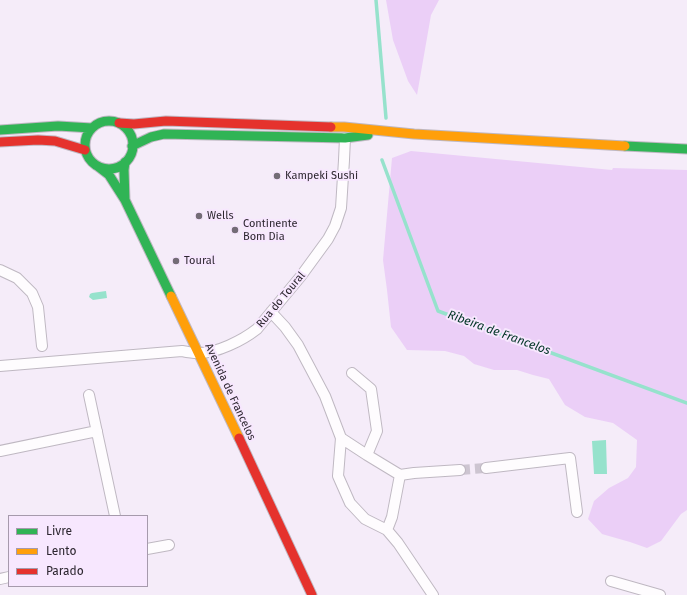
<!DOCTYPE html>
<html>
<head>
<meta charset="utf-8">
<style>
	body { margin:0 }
	#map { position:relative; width:687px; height:595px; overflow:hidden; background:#f5ecf9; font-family:"Fira Sans",sans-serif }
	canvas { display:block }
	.legend { position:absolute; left:8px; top:515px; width:140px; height:72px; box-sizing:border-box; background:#f7e7fe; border:1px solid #a69aac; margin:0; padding:5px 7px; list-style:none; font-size:12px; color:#2d2730 }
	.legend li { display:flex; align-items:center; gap:8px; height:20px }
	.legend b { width:20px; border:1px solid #a69aac }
</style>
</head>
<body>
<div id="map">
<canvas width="687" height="595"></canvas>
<ul class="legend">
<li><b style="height:5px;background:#30b455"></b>Livre</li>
<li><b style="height:5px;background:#ff9f0a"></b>Lento</li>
<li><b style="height:5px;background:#e5322d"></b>Parado</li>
</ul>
</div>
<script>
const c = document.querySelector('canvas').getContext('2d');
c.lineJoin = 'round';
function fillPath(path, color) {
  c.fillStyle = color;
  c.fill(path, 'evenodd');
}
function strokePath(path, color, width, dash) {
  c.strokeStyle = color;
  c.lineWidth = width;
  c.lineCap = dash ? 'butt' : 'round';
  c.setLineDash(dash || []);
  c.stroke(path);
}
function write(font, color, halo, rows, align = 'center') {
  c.font = font + ' "Fira Sans",sans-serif';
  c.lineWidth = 4;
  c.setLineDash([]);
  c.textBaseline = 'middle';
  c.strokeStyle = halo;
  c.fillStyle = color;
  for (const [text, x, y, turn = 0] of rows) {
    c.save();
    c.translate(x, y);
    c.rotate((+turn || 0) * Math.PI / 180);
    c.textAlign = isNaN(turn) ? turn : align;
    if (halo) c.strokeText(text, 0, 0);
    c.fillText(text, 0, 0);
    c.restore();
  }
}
fillPath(new Path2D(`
	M 386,0 L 439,0 L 431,15 L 417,95 L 408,81 L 393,40 Z
	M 411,151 L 612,170 L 613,168 L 687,170 L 687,510 L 681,514 L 661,541 L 647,548 L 630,542 L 602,534 L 588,519 L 594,501 L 609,488 L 628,478 L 636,467 L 637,440 L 613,423 L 585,417 L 565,405 L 549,379 L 533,375 L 517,370 L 494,370 L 474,364 L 464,356 L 445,351 L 407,350 L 391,327 L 387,290 L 383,260 L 392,158 Z`), '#ebcff7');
fillPath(new Path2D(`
	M 106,291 L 107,298 L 93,300 L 89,297 L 90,294 L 92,293 Z
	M 606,440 L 607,474 L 594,474 L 592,441 Z`), '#96e2cc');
strokePath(new Path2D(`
	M 376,0 L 386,118
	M 382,160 L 438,311 L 687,403`), '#96e2cc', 3.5);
strokePath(new Path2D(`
	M 460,470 L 486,468`), '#cdc5d1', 10, [10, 5]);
const street = new Path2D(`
	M 0,270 L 17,278 L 32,293 L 38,307 L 42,346
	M 271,312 L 285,327 L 298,345 L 325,396 L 341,438 L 338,476 L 350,503 L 365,519 L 387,530 L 398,543 L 433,595
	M 0,366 L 182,351 C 187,352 192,353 197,353 C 216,354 243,340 257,329 L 301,276 L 328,239 L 335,226 L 341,208 L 344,160 L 345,138
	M 352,373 L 371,389 L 377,431 L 367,455
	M 89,395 L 115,516
	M 341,438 L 367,455 L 400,475 L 392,517 L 387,530
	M 0,451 L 97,431
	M 486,468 L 570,458 L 577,512
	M 400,475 L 414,473 L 460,470
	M 147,549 L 169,545
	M 0,579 L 9,577
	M 611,581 L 660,595`);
const fast = new Path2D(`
	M85 145a24 24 0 1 1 48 0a24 24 0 1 1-48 0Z
	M 0,130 L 58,126 L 92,128
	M 132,146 L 151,137 L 164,134 L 345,138 L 368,135
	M 625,146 L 687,149
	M 125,162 L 124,170 L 125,200
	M 96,165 L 109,175 L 125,200 L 171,296`);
const slow = new Path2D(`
	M 331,127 L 344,127 L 414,134 L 625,146
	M 171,296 L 239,438`);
const jam = new Path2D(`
	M 119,123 L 134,124 L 166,121 L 331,127
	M 0,142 L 38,140 L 55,141 L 85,150
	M 239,438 L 312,595`);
strokePath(street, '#bfb8c2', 12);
strokePath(fast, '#bfb8c2', 11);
strokePath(slow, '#bfb8c2', 11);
strokePath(jam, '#bfb8c2', 11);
strokePath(street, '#fefcfe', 10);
strokePath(fast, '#30b455', 9);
strokePath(slow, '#ff9f0a', 9);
strokePath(jam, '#e5322d', 9);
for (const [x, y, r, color] of [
	[277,176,4,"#736c76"],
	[199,216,4,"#736c76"],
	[235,230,4,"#736c76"],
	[176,261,4,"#736c76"]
]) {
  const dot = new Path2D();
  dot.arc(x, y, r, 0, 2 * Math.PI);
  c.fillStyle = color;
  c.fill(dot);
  strokePath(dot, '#f7e7fe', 1.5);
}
write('11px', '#2d2730', '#f7e7fe', [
	["Kampeki Sushi",285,176],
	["Wells",207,216],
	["Continente",243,224],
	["Bom Dia",243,237],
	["Toural",184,261]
], 'left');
write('11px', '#2d2730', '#f7e7fe', [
	["Rua do Toural",281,300,-50],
	["Avenida de Francelos",230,392,65]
]);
write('italic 12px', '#003425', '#f7e7fe', [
	["Ribeira de Francelos",499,333,20]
]);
</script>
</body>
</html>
